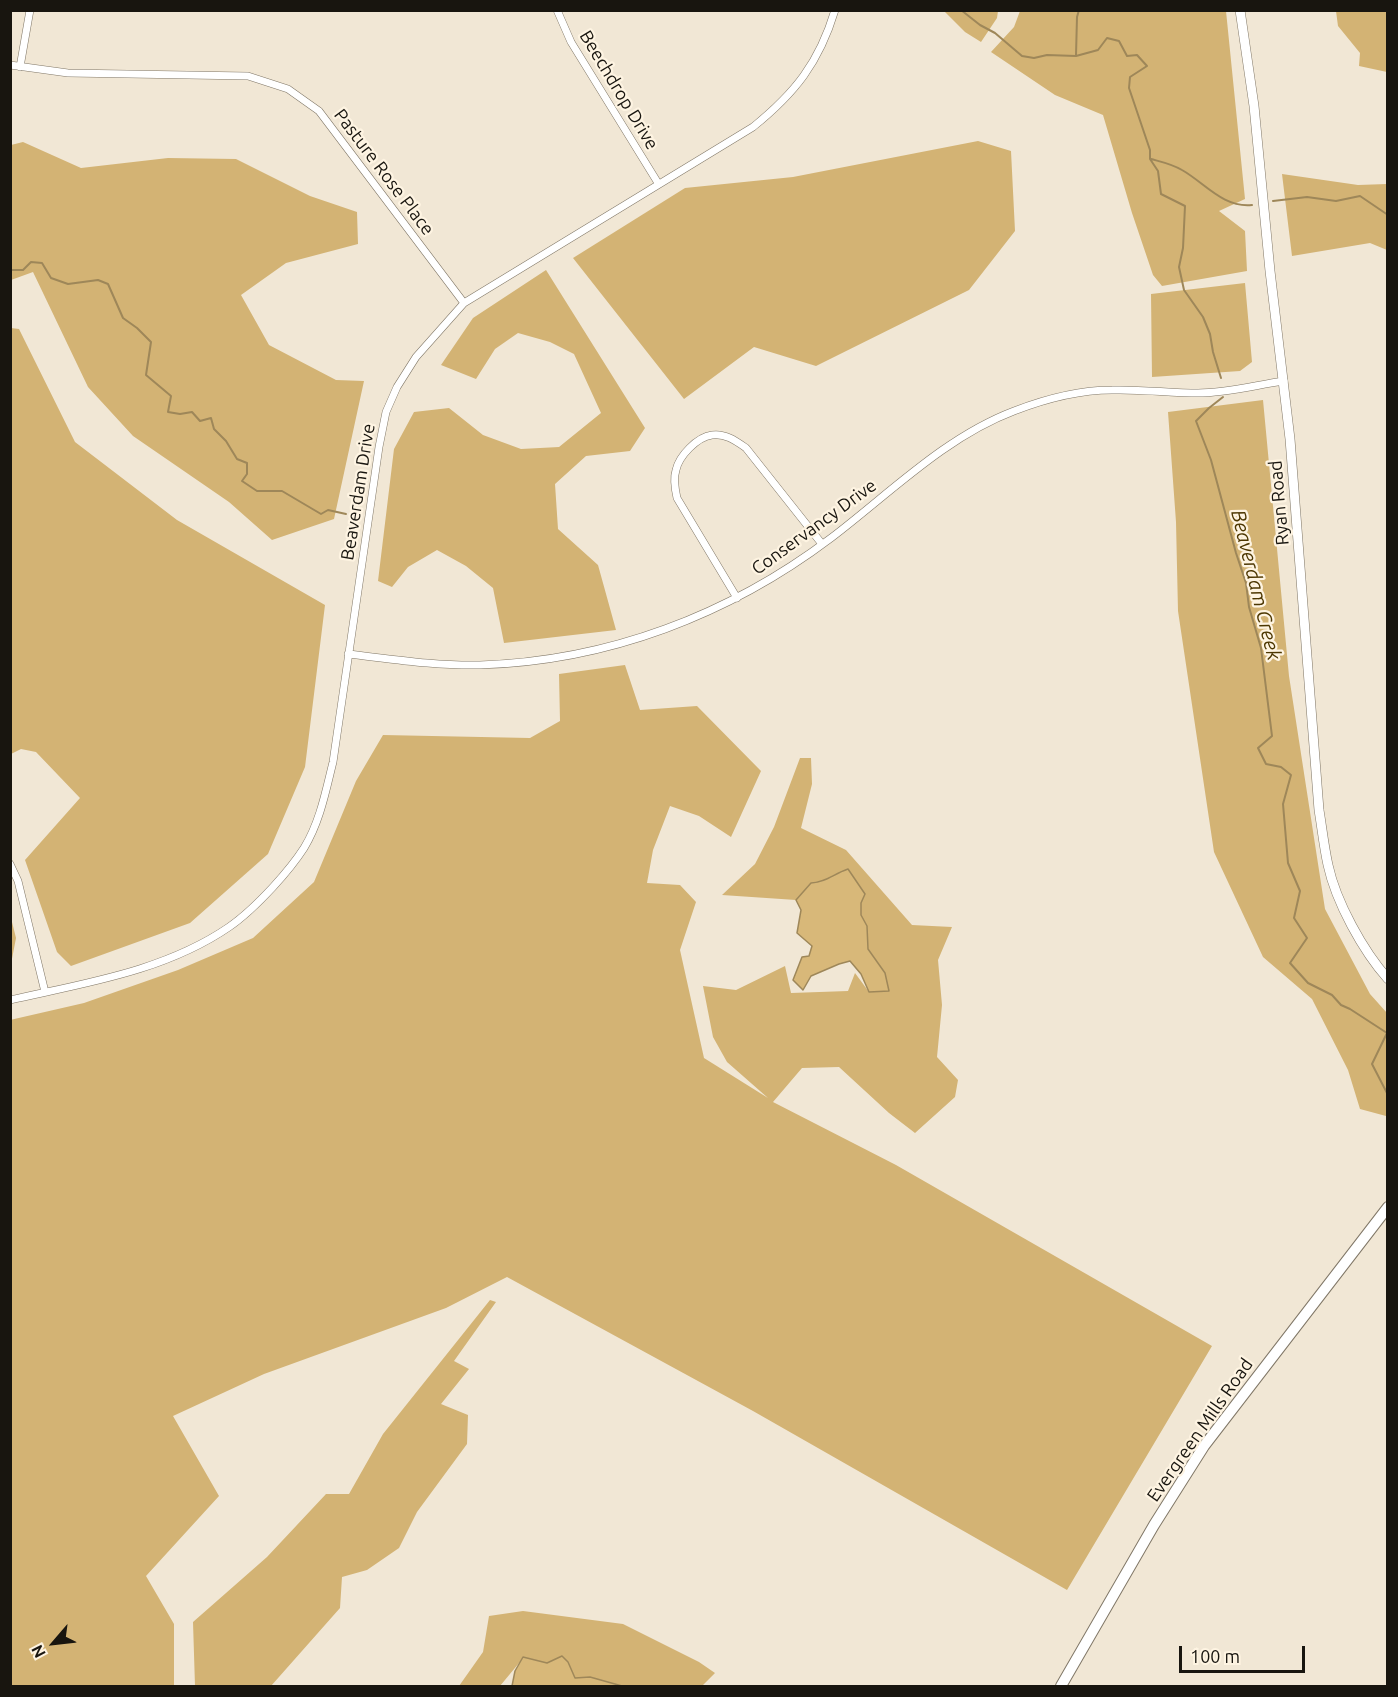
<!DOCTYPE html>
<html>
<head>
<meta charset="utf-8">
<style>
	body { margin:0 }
	#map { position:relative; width:1398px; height:1697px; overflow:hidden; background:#f1e7d5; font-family:Ubuntu,sans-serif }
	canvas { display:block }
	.frame { position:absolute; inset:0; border:12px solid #18150f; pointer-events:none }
	.north { position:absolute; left:24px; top:1613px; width:60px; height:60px; -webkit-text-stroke:4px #fef4e2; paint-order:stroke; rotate:242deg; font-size:16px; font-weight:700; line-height:24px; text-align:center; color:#18150f }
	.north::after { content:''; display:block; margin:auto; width:21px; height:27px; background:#18150f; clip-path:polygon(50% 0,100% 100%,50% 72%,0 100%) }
	.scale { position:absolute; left:1179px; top:1646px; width:126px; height:27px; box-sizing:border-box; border:3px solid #18150f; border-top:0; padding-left:8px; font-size:18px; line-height:21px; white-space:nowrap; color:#18150f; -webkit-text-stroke:4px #fef4e2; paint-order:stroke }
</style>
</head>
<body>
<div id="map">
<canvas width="1398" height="1697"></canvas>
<div class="frame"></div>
<div class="north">N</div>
<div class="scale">100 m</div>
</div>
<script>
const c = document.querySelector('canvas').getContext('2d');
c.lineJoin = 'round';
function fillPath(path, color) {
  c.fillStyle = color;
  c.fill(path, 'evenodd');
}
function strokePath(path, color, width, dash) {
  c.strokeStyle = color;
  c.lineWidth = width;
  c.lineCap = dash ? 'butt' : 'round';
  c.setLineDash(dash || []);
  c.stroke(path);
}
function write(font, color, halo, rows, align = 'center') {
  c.font = font + ' Ubuntu,sans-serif';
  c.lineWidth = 4.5;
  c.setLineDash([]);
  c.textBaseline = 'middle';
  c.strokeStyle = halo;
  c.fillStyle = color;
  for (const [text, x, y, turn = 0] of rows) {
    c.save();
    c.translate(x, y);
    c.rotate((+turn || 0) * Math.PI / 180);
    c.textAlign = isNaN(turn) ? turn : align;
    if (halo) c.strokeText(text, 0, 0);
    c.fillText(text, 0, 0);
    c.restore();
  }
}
fillPath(new Path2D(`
	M 944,11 L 998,11 L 997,18 L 981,42 L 965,32 Z
	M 1020,11 L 1226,11 L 1245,199 L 1219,211 L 1245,231 L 1247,271 L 1162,286 L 1153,275 L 1132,213 L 1103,115 L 1055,95 L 991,52 L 1014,27 Z
	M 1336,11 L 1387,11 L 1387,72 L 1359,66 L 1360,53 L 1338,26 Z
	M 978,141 L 1011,151 L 1015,231 L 969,290 L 816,366 L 754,347 L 684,399 L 573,258 L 685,188 L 793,177 Z
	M 23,142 L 81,168 L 168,158 L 236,159 L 310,196 L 357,212 L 358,244 L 286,263 L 241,295 L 269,345 L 336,380 L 364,381 L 334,519 L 272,540 L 229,502 L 133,436 L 88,387 L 33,272 L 11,280 L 11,145 Z
	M 1282,174 L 1358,185 L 1387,184 L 1387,250 L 1370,243 L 1292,256 Z
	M 546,270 L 645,428 L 630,451 L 586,456 L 555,484 L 558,529 L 598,565 L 616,630 L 504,643 L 493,588 L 466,566 L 437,550 L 408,567 L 392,587 L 378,581 L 394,449 L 414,412 L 449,408 L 483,435 L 521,449 L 559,447 L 601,413 L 574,354 L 550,342 L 518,333 L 495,349 L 476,379 L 441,365 L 473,318 Z
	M 1245,283 L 1252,362 L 1240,371 L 1152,377 L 1151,294 Z
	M 11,328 L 19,329 L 75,442 L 177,520 L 325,605 L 305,767 L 268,854 L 190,923 L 71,966 L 57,952 L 25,860 L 80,798 L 36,752 L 21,749 L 11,754 Z
	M 1263,400 L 1289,676 L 1325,909 L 1370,994 L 1387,1013 L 1386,1116 L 1360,1109 L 1348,1070 L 1312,999 L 1263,957 L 1214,852 L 1178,611 L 1176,522 L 1168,412 Z
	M 625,665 L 640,710 L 697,706 L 761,771 L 731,837 L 699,816 L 670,806 L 653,850 L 647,883 L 680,885 L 696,902 L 680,950 L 704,1058 L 768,1098 L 727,1062 L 713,1037 L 703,986 L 736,990 L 785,966 L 791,993 L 848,991 L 855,973 L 869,992 L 885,973 L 868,949 L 867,926 L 861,915 L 861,903 L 865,894 L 848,869 C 833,874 827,882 811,883 L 796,900 L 722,895 L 755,864 L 774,827 L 800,758 L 811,758 L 812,784 L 801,828 L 846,850 L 912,925 L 952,927 L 938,960 L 942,1005 L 937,1057 L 958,1080 L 955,1097 L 915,1133 L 889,1113 L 839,1067 L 802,1068 L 773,1102 L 896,1165 L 1212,1346 L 1067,1590 L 753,1411 L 507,1277 L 446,1308 L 264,1374 L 173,1416 L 219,1496 L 146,1576 L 174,1624 L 174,1686 L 11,1686 L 10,1020 L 84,1003 L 178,970 L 253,938 L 314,882 L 356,781 L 383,735 L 530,738 L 560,721 L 559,674 Z
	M 11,918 L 16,938 L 11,964 Z
	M 490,1300 L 496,1302 L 454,1361 L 469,1369 L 441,1404 L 468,1415 L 467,1444 L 417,1512 L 399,1548 L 367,1570 L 342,1577 L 340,1608 L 271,1686 L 195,1686 L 193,1622 L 267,1557 L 326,1494 L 349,1494 L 383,1434 Z
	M 523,1611 L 623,1624 L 699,1662 L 715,1673 L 702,1686 L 622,1686 L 590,1677 L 575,1678 L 568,1662 L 547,1663 L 524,1657 L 500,1686 L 459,1686 L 483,1652 L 489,1616 Z`), '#d3b374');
const water = new Path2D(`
	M 848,869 L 865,894 L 861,903 L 861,915 L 867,926 L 868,949 L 885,973 L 889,991 L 869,992 L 861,974 L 850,961 L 839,964 L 811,976 L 803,990 L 793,980 L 802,957 L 809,956 L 812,946 L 797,933 L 801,910 L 796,900 L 811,883 C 827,882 833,874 848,869 Z
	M 562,1656 L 568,1662 L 575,1678 L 590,1677 L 622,1686 L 512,1686 L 515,1671 L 523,1657 L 547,1663 Z`);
fillPath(water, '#d8b879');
strokePath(water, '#9e8759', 1.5);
strokePath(new Path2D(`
	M 961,10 L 980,25 L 995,33 L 1022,56 L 1034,58 L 1047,55 L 1076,56 L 1098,50 L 1107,38 L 1119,41 L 1127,56 L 1137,55 L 1147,66 L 1130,77 L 1129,88 L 1150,150 L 1150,159 L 1158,171 L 1161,194 L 1185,206 L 1183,248 L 1179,267 L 1184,290 L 1203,317 L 1210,334 L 1213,352 L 1221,378
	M 1076,55 L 1077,17 L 1079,10
	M 1151,159 C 1162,162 1172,164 1182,170 C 1205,183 1223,208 1252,205
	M 1273,201 L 1307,197 L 1336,201 L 1360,196 L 1388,215
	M 10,270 L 23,270 L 31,262 L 42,263 L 51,278 L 68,284 L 98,280 L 108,284 L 123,318 L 137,328 L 151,342 L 146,375 L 171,396 L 168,412 L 180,414 L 192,412 L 200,421 L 211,418 L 214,429 L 226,441 L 237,459 L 247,463 L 247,474 L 242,481 L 257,491 L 282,491 L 321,514 L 328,510 L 346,514
	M 1223,397 L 1209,408 L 1196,421 L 1211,460 L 1236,553 L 1246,583 L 1249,607 L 1261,648 L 1272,736 L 1258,748 L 1266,764 L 1281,767 L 1291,775 L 1283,804 L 1288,863 L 1300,891 L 1294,918 L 1307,938 L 1290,963 L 1308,983 L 1332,995 L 1341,1005 L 1350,1009 L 1387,1033 L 1372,1064 L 1388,1095`), '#9e8759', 2);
const minor = new Path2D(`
	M 557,10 L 571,42 L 658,183
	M 10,65 L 68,73 L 248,76 L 288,89 L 319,111 L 464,303
	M 20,67 L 30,10
	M 737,598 L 677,498 C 675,489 673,479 676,470 C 679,456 697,437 712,435 C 725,433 736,441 746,448 L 822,544
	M 348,654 C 392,659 436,666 480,665 C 608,661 729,615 831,538 C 889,494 945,437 1014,411 C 1045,399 1079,390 1112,390 C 1141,389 1170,393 1198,393 C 1226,393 1256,385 1284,381
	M 10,864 L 18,881 L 45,992
	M 10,1000 C 85,983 165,971 229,927 C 245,916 260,901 273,887 C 284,875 295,862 304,848 C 320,822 326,790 333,762 L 379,447 L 386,412 L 397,387 L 416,357 L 464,303 L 753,127 C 795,93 819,63 835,10`);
const secondary = new Path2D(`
	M 1240,10 L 1254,106 L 1270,271 L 1290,439 L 1319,810 C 1322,828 1324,847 1328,865 C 1336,902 1363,951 1388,979`);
const primary = new Path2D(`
	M 1061,1686 L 1154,1525 L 1204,1446 L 1388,1207`);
strokePath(minor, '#807767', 8);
strokePath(secondary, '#807767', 10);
strokePath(primary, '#807767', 12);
strokePath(minor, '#fff', 7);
strokePath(secondary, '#fff', 9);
strokePath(primary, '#fff', 10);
write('18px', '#18150f', '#fef4e2', [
	["Beechdrop Drive",619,90,59],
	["Pasture Rose Place",384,172,53],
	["Beaverdam Drive",358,492,-81],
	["Ryan Road",1279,503,-95],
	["Conservancy Drive",814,527,-36],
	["Evergreen Mills Road",1200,1430,-55]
]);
write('italic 20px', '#4d3702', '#fef4e2', [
	["Beaverdam Creek",1256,585,76]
]);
</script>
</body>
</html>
